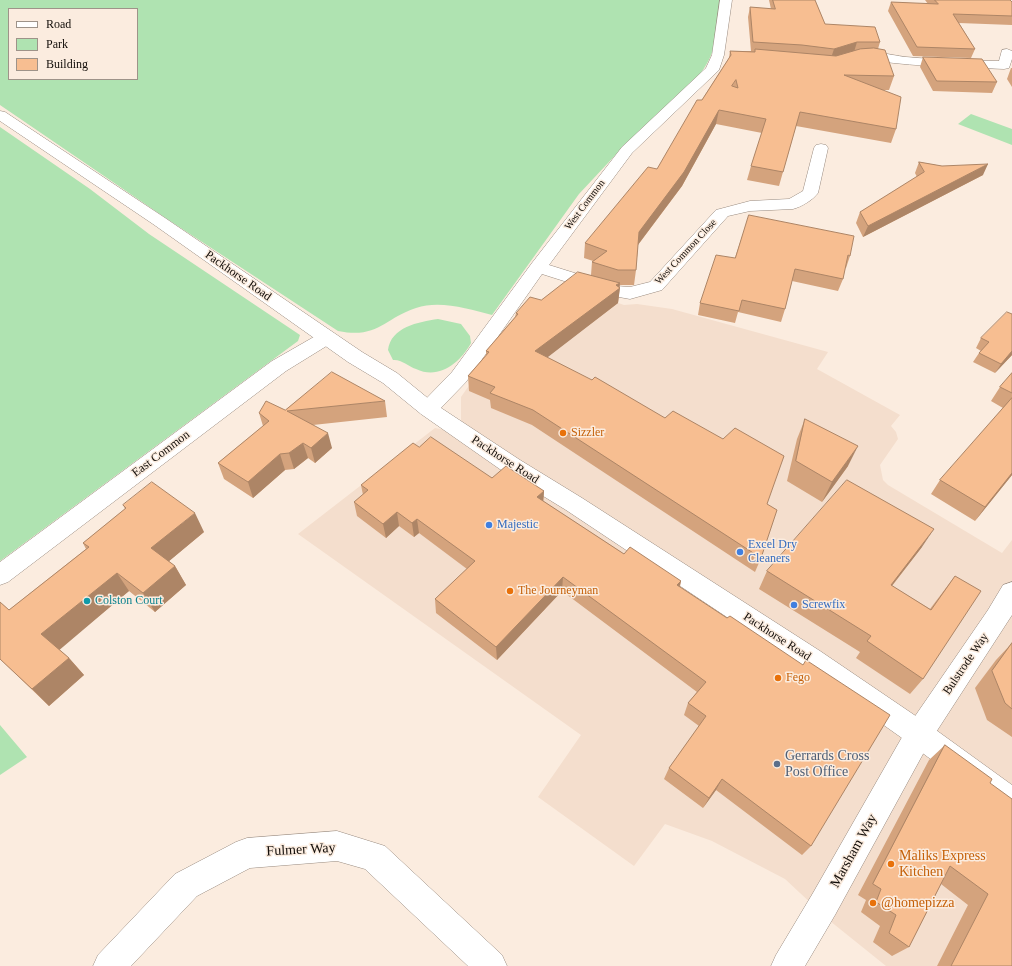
<!DOCTYPE html>
<html>
<head>
<meta charset="utf-8">
<style>
	body { margin:0 }
	#map { position:relative; width:1012px; height:966px; overflow:hidden; background:#fbecdf; font-family:"Times New Roman",serif }
	canvas { display:block }
	.legend { position:absolute; left:8px; top:8px; width:130px; height:72px; box-sizing:border-box; background:#fbecdf; border:1px solid #9e9389; margin:0; padding:5px 7px; list-style:none; font-size:12px; color:#120d09 }
	.legend li { display:flex; align-items:center; gap:8px; height:20px }
	.legend b { width:20px; border:1px solid #9e9389 }
</style>
</head>
<body>
<div id="map">
<canvas width="1012" height="966"></canvas>
<ul class="legend">
<li><b style="height:5px;background:#fff"></b>Road</li>
<li><b style="height:11px;background:#afe3b1"></b>Park</li>
<li><b style="height:11px;background:#f7be91"></b>Building</li>
</ul>
</div>
<script>
const c = document.querySelector('canvas').getContext('2d');
c.lineJoin = 'round';
function fillPath(path, color) {
  c.fillStyle = color;
  c.fill(path, 'evenodd');
}
function strokePath(path, color, width, dash) {
  c.strokeStyle = color;
  c.lineWidth = width;
  c.lineCap = dash ? 'butt' : 'round';
  c.setLineDash(dash || []);
  c.stroke(path);
}
function write(font, color, halo, rows, align = 'center') {
  c.font = font + ' "Times New Roman",serif';
  c.lineWidth = 3;
  c.setLineDash([]);
  c.textBaseline = 'middle';
  c.strokeStyle = halo;
  c.fillStyle = color;
  for (const [text, x, y, turn = 0] of rows) {
    c.save();
    c.translate(x, y);
    c.rotate((+turn || 0) * Math.PI / 180);
    c.textAlign = isNaN(turn) ? turn : align;
    if (halo) c.strokeText(text, 0, 0);
    c.fillText(text, 0, 0);
    c.restore();
  }
}
fillPath(new Path2D(`
	M 564,284 L 624,305 L 637,304 L 672,309 L 828,352 L 817,369 L 900,415 L 891,426 L 896,432 L 898,439 L 880,465 L 883,480 L 888,485 L 1002,553 L 1012,540 L 1012,966 L 886,966 L 830,921 L 785,879 L 712,841 L 665,824 L 634,866 L 538,797 L 581,735 L 298,534 L 435,428 L 461,433 L 461,397 L 524,307 L 543,312 Z`), '#f4decd');
fillPath(new Path2D(`
	M 0,0 L 721,0 C 719,30 717,54 697,78 L 622,148 L 579,194 L 492,315 C 468,309 440,300 416,308 C 383,319 378,339 338,331 L 167,219 L 0,105 ZM 9,9 L 137,9 L 137,79 L 9,79 Z
	M 971,114 L 1012,129 L 1012,145 L 958,124 Z
	M 0,127 L 90,189 L 149,234 L 300,335 L 298,341 L 0,561 Z
	M 438,319 L 461,324 L 470,336 L 471,343 C 460,363 439,380 416,369 C 408,366 401,359 393,360 L 388,350 C 391,327 418,322 438,319 Z
	M 0,725 L 27,757 L 0,775 Z`), '#afe3b1');
const minor = new Path2D(`
	M 720,0 L 732,0 L 724,55 L 719,70 L 632,153 L 549,265 L 616,286 L 630,287 L 650,282 L 716,210 L 750,201 L 789,199 L 803,191 L 814,148 L 816,145 L 821,144 L 826,145 L 828,148 L 818,193 C 813,200 801,207 793,209 L 750,211 L 728,216 L 662,290 L 630,299 L 608,295 L 542,274 L 466,382 L 435,414 L 428,416 L 421,414 L 418,409 L 421,404 L 452,372 L 532,263 L 622,147 L 706,68 L 712,55 Z
	M 1007,49 L 1012,51 L 1012,59 L 1009,68 L 1004,69 C 962,67 920,67 878,61 C 870,60 861,61 853,59 L 852,56 L 853,53 C 870,49 889,55 906,57 C 936,60 968,60 999,61 L 1002,50 Z
	M 326,332 L 333,334 L 335,338 L 333,342 L 286,371 L 8,582 L 0,585 L 0,562 L 272,361 L 319,334 Z
	M 1012,582 L 1012,615 L 929,743 L 835,915 L 805,966 L 771,966 L 776,955 L 813,893 L 909,725 L 988,610 L 1003,585 Z
	M 337,831 L 385,846 L 502,955 L 507,966 L 468,966 L 365,869 L 337,861 L 250,868 L 197,896 L 131,966 L 93,966 L 98,955 L 175,874 L 236,842 L 247,838 Z`);
const major = new Path2D(`
	M 0,111 L 5,112 L 165,218 L 362,352 L 397,373 L 435,404 L 520,460 L 582,498 L 820,651 L 929,725 L 1012,785 L 1012,816 L 1002,812 L 909,743 L 802,667 L 566,510 L 504,472 L 421,414 L 383,383 L 348,362 L 153,224 L 0,121 Z`);
strokePath(minor, '#988a7f', 1);
strokePath(major, '#988a7f', 1);
fillPath(minor, '#fff');
fillPath(major, '#fff');
fillPath(new Path2D(`
	M 769,0 L 815,0 L 825,24 L 880,42 L 878,49 L 894,76 L 889,90 L 882,90 L 896,129 L 891,143 L 796,126 L 779,186 L 747,180 L 751,166 L 762,133 L 716,124 L 682,186 L 638,245 L 636,270 L 634,285 L 620,285 L 618,303 L 547,357 L 767,504 L 761,558 L 755,572 L 532,425 L 491,408 L 490,400 L 469,391 L 468,376 L 486,355 L 486,351 L 515,317 L 516,313 L 591,275 L 592,262 L 593,261 L 584,258 L 585,243 L 657,169 L 729,58 L 730,51 L 751,51 L 748,17 L 750,7 L 771,9 Z
	M 925,0 L 1010,0 L 1012,2 L 1012,25 L 959,23 L 975,49 L 971,58 L 913,56 L 888,11 L 891,2 L 928,4 Z
	M 923,57 L 997,82 L 992,93 L 933,91 L 920,67 Z
	M 1011,68 L 1012,68 L 1012,87 L 1007,79 Z
	M 919,162 L 942,166 L 983,175 L 863,237 L 856,223 L 860,212 L 917,177 L 915,173 Z
	M 749,215 L 850,256 L 846,268 L 845,268 L 843,279 L 838,291 L 792,281 L 785,309 L 781,322 L 738,312 L 735,323 L 698,315 L 700,303 L 735,258 Z
	M 1012,314 L 1012,355 L 995,373 L 973,362 L 979,353 L 981,351 L 976,348 L 981,338 Z
	M 1012,373 L 1012,475 L 975,521 L 931,494 L 940,480 L 1003,408 L 991,401 L 1000,387 Z
	M 385,401 L 387,417 L 313,425 L 332,448 L 315,463 L 308,458 L 294,469 L 285,470 L 253,498 L 224,479 L 218,463 L 263,426 L 259,413 L 285,410 Z
	M 805,419 L 848,466 L 822,502 L 787,481 L 797,439 Z
	M 419,447 L 492,478 L 544,491 L 543,501 L 624,554 L 681,581 L 680,587 L 811,846 L 802,855 L 716,790 L 703,808 L 664,779 L 669,768 L 699,726 L 684,715 L 688,703 L 697,692 L 562,591 L 497,660 L 436,613 L 435,599 L 467,569 L 419,533 L 414,537 L 399,526 L 386,538 L 357,516 L 354,502 L 363,495 L 361,485 Z
	M 123,505 L 204,532 L 169,561 L 175,566 L 186,585 L 155,612 L 129,591 L 59,649 L 69,658 L 84,675 L 49,706 L 0,659 L 0,602 L 9,610 L 86,549 L 83,543 L 125,509 Z
	M 922,547 L 892,586 L 930,609 L 955,576 L 923,679 L 910,694 L 856,658 L 860,652 L 759,589 L 767,571 Z
	M 1012,643 L 1012,737 L 987,720 L 975,688 L 996,660 Z
	M 945,745 L 990,783 L 1012,966 L 937,966 L 968,905 L 941,884 L 909,947 L 892,956 L 873,942 L 880,926 L 861,912 L 866,900 L 858,895 L 929,760 Z`), '#d4a37d');
fillPath(new Path2D(`
	M 857,42 L 854,52 L 831,58 L 834,49 Z
	M 719,110 L 716,124 L 682,186 L 637,246 L 639,232 Z
	M 988,164 L 983,175 L 863,237 L 868,226 Z
	M 620,283 L 619,289 L 620,288 L 618,303 L 535,367 L 535,351 L 616,285 Z
	M 1012,351 L 1012,355 L 995,373 L 1001,364 Z
	M 328,433 L 332,448 L 315,463 L 311,448 Z
	M 303,443 L 308,458 L 294,469 L 289,453 Z
	M 858,446 L 848,466 L 822,502 L 832,482 Z
	M 280,454 L 285,470 L 253,498 L 248,482 Z
	M 1012,473 L 1012,475 L 975,521 L 985,507 Z
	M 544,491 L 543,505 L 537,497 Z
	M 397,512 L 399,526 L 386,538 L 383,524 Z
	M 195,513 L 204,532 L 162,567 L 151,548 Z
	M 417,519 L 419,533 L 414,537 L 412,523 Z
	M 934,529 L 922,547 L 879,602 L 891,585 Z
	M 175,566 L 186,585 L 155,612 L 143,593 Z
	M 117,573 L 129,591 L 57,652 L 41,634 Z
	M 563,577 L 562,591 L 497,660 L 496,647 Z
	M 681,581 L 677,595 L 677,585 Z
	M 69,658 L 84,675 L 49,706 L 32,689 Z
	M 722,779 L 716,790 L 703,808 L 709,798 Z`), '#ad8566');
const building = new Path2D(`
	M 773,0 L 815,0 L 825,24 L 875,27 L 880,42 L 857,42 L 834,49 L 802,45 L 753,42 L 750,7 L 775,9 Z
	M 935,0 L 1010,0 L 1012,2 L 1012,16 L 953,14 L 975,49 L 917,47 L 891,2 L 938,4 Z
	M 874,48 L 885,50 L 894,76 L 844,75 L 901,97 L 896,129 L 800,112 L 783,172 L 751,166 L 766,119 L 719,110 L 684,172 L 639,232 L 636,270 L 618,270 L 592,262 L 607,251 L 585,243 L 648,167 L 657,169 L 697,100 L 702,100 L 731,55 L 730,51 L 755,52 L 755,49 L 836,56 L 860,49 ZM 736,80 L 738,88 L 732,86 Z
	M 923,57 L 982,59 L 997,82 L 937,81 Z
	M 919,162 L 942,166 L 988,164 L 868,226 L 860,212 L 924,172 Z
	M 749,215 L 854,236 L 850,256 L 848,255 L 843,279 L 795,269 L 785,309 L 742,300 L 739,311 L 700,303 L 716,255 L 735,258 Z
	M 578,272 L 620,283 L 616,285 L 620,288 L 535,351 L 592,380 L 595,377 L 665,418 L 673,411 L 723,439 L 735,428 L 784,456 L 767,504 L 777,510 L 761,558 L 533,410 L 490,393 L 495,387 L 468,376 L 489,352 L 486,351 L 518,314 L 516,313 L 530,297 L 541,300 Z
	M 1007,312 L 1012,314 L 1012,351 L 1001,364 L 979,353 L 989,342 L 981,338 Z
	M 332,372 L 385,401 L 287,411 L 328,433 L 311,448 L 303,443 L 289,453 L 280,454 L 248,482 L 218,463 L 269,421 L 259,413 L 266,401 L 285,410 Z
	M 1012,373 L 1012,393 L 1000,387 Z
	M 1012,398 L 1012,473 L 985,507 L 940,480 Z
	M 805,419 L 858,446 L 832,482 L 796,461 Z
	M 431,437 L 492,478 L 506,466 L 544,491 L 537,497 L 624,554 L 630,547 L 681,581 L 677,585 L 727,618 L 730,616 L 803,665 L 806,660 L 890,715 L 811,846 L 722,779 L 709,798 L 669,768 L 706,716 L 688,703 L 706,682 L 563,577 L 496,647 L 435,599 L 475,561 L 417,519 L 412,523 L 397,512 L 383,524 L 354,502 L 368,490 L 361,485 L 413,443 L 419,447 Z
	M 847,480 L 934,529 L 891,585 L 931,610 L 955,576 L 981,591 L 923,679 L 867,641 L 871,636 L 767,571 Z
	M 152,482 L 195,513 L 151,548 L 175,566 L 143,593 L 117,573 L 41,634 L 69,658 L 32,689 L 0,659 L 0,602 L 9,610 L 89,547 L 83,543 L 126,508 L 123,505 Z
	M 1012,643 L 1012,709 L 1005,703 L 992,671 Z
	M 945,745 L 992,779 L 990,783 L 1012,799 L 1012,966 L 951,966 L 988,894 L 950,866 L 909,947 L 889,933 L 896,915 L 876,902 L 881,889 L 873,884 Z`);
fillPath(building, '#f7be91');
strokePath(building, '#ad8566', 1);
for (const [x, y, r, color] of [
	[563,433,4,"#e8710a"],
	[489,525,4,"#3f7fe0"],
	[740,552,4,"#3f7fe0"],
	[510,591,4,"#e8710a"],
	[87,601,4,"#0f9aa8"],
	[794,605,4,"#3f7fe0"],
	[778,678,4,"#e8710a"],
	[777,764,4,"#5c6f8a"],
	[891,864,4,"#e8710a"],
	[873,903,4,"#e8710a"]
]) {
  const dot = new Path2D();
  dot.arc(x, y, r, 0, 2 * Math.PI);
  c.fillStyle = color;
  c.fill(dot);
  strokePath(dot, '#fbecdf', 1.5);
}
write('10px', '#120d09', '#fbecdf', [
	["West Common",585,205,-53],
	["West Common Close",686,252,-47]
]);
write('12px', '#120d09', '#fbecdf', [
	["Packhorse Road",238,276,35],
	["East Common",161,454,-37],
	["Packhorse Road",505,460,33],
	["Packhorse Road",777,637,33],
	["Bulstrode Way",966,664,-56]
]);
write('12px', '#c56008', '#fbecdf', [
	["Sizzler",571,433],
	["The Journeyman",518,591],
	["Fego",786,678]
], 'left');
write('12px', '#366cbe', '#fbecdf', [
	["Majestic",497,525],
	["Excel Dry",748,545],
	["Cleaners",748,559],
	["Screwfix",802,605]
], 'left');
write('12px', '#0d838f', '#fbecdf', [
	["Colston Court",95,601]
], 'left');
write('14px', '#4e5e75', '#fbecdf', [
	["Gerrards Cross",785,756],
	["Post Office",785,772]
], 'left');
write('14px', '#120d09', '#fbecdf', [
	["Fulmer Way",301,850,-3],
	["Marsham Way",854,851,-61]
]);
write('14px', '#c56008', '#fbecdf', [
	["Maliks Express",899,856],
	["Kitchen",899,872],
	["@homepizza",881,903]
], 'left');
</script>
</body>
</html>
